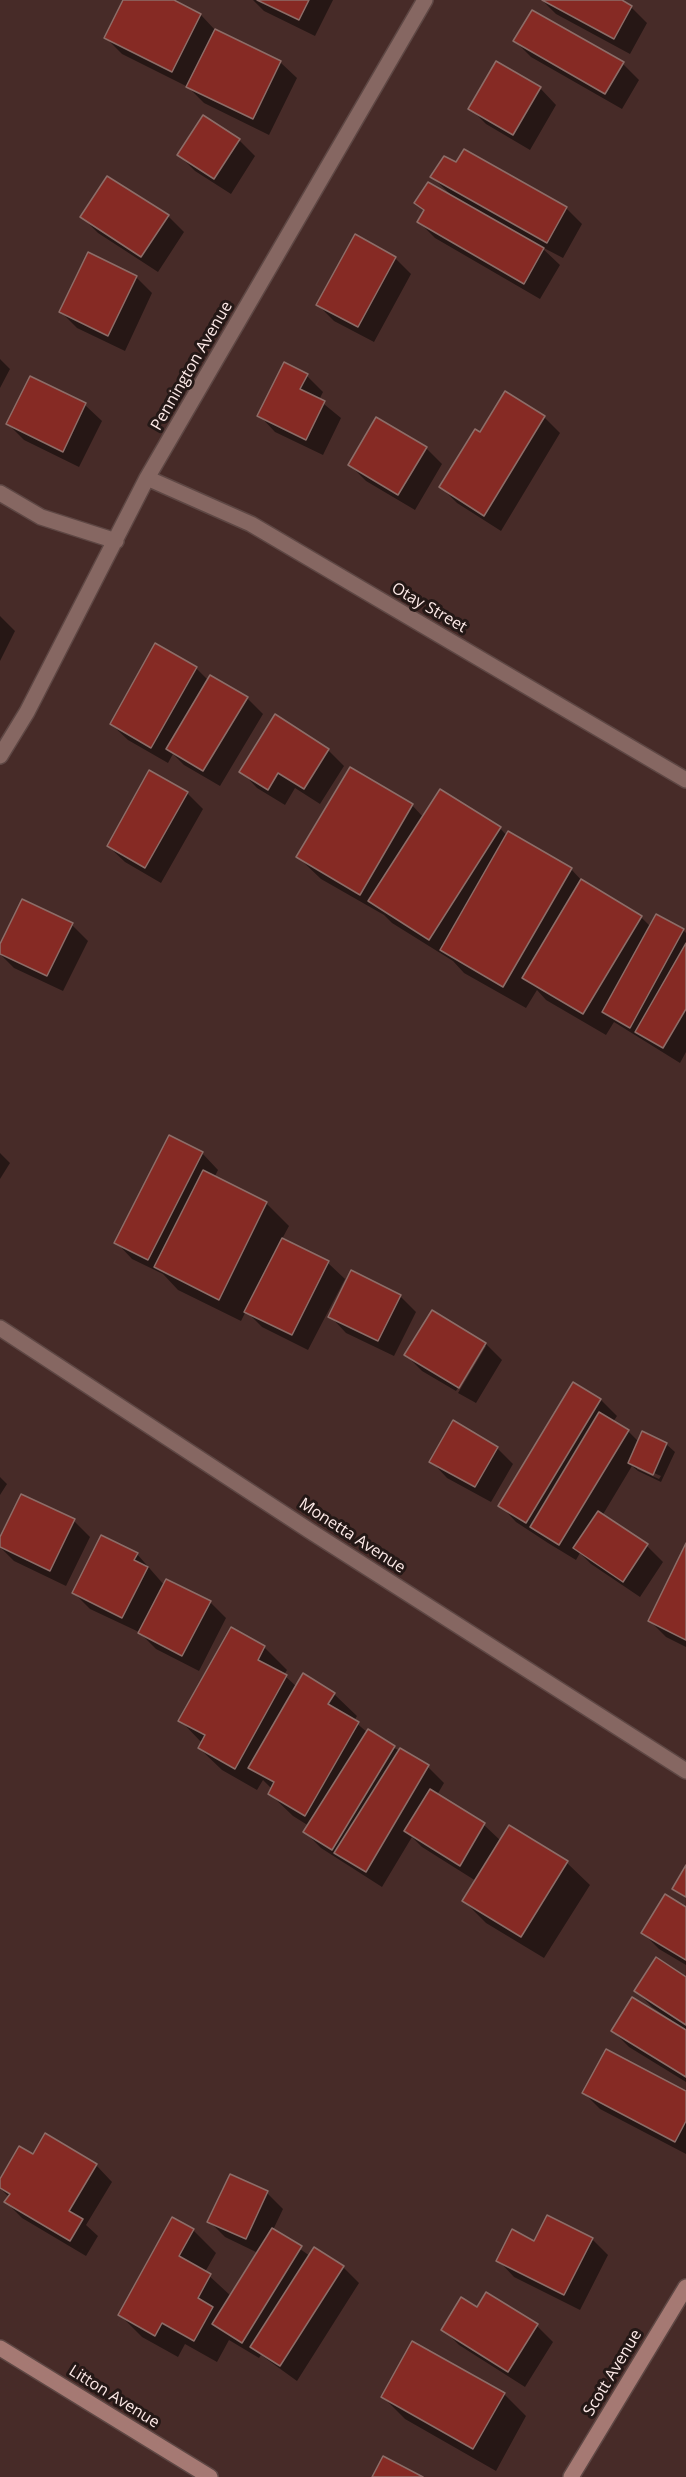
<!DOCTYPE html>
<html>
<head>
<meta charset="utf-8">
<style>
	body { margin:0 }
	canvas { display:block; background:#472b28 }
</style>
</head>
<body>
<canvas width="686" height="2477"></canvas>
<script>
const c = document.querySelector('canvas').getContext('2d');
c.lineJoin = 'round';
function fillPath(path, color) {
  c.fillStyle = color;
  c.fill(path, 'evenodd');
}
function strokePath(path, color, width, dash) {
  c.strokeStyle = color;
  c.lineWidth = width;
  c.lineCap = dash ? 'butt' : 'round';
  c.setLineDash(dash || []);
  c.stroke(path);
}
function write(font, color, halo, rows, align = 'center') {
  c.font = font + ' "Open Sans",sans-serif';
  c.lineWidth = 6;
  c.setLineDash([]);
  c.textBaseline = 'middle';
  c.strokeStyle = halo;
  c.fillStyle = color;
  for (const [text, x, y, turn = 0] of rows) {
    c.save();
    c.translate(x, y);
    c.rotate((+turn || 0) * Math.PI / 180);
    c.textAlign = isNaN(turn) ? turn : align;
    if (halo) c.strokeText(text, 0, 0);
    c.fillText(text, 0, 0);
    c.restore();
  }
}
fillPath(new Path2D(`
	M 125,0 L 170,0 L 201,15 L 216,31 L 280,62 L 297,78 L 269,135 L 204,103 L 188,87 L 122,54 L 106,38 Z
	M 253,0 L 333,0 L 315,36 L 264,11 Z
	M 542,0 L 619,0 L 631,7 L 647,23 L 630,54 L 556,14 Z
	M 515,41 L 623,64 L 639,80 L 622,109 L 531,57 Z
	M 540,88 L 556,105 L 530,150 L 486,124 L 470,108 Z
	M 239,140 L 255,156 L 231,194 L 195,171 L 179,155 Z
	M 432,177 L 566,208 L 582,224 L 563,258 L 540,246 L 560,265 L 540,299 L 435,238 L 419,222 L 425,212 L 416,203 L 450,194 Z
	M 168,216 L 184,232 L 158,272 L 98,233 L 82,217 Z
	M 395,258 L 411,274 L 374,342 L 334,321 L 318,305 Z
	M 136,277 L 152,293 L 125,351 L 77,328 L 61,312 Z
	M 0,359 L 10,369 L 0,388 Z
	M 307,376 L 323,392 L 319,400 L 341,418 L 323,455 L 275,432 L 259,415 Z
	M 31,378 L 85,405 L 102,421 L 79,467 L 24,440 L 8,424 Z
	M 544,417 L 560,433 L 501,531 L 457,503 L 441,487 L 480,434 Z
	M 426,448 L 442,464 L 415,510 L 366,481 L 349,464 Z
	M 0,616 L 15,631 L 0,661 Z
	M 196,668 L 209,681 L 247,698 L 263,714 L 220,786 L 184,765 L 173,754 L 168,763 L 128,740 L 111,724 Z
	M 328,750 L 344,766 L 320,804 L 295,788 L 285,805 L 257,788 L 241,771 Z
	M 350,769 L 412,805 L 423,817 L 500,828 L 507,836 L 571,869 L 584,883 L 641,917 L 650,926 L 656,916 L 683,930 L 686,933 L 686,1052 L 680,1063 L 614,1022 L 606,1035 L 546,1000 L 537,990 L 526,1008 L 464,973 L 453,961 L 392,923 L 384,915 L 321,879 L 298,857 Z
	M 187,793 L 203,809 L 161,883 L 125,862 L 108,846 Z
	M 72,925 L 88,941 L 63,991 L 14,968 L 0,954 L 0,947 Z
	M 170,1137 L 202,1153 L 218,1170 L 214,1178 L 267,1204 L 289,1226 L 282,1239 L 328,1263 L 345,1279 L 308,1350 L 262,1327 L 246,1311 L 241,1321 L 178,1290 L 163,1274 L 132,1259 L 116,1242 Z
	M 0,1153 L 10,1163 L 0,1179 Z
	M 400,1296 L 416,1312 L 394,1356 L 346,1333 L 330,1316 Z
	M 432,1312 L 486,1344 L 502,1360 L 476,1403 L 458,1393 L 486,1346 L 483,1346 L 456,1391 L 422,1371 L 406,1355 Z
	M 573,1384 L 601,1400 L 617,1416 L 613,1422 L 628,1431 L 639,1442 L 666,1444 L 675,1452 L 661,1482 L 638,1471 L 632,1466 L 602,1516 L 647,1546 L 663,1562 L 640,1597 L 591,1564 L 580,1553 L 576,1560 L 548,1543 L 516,1522 L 500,1505 ZM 637,1466 L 661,1476 L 659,1479 L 637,1469 Z
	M 497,1448 L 513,1464 L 491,1502 L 447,1478 L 431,1461 Z
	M 0,1477 L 7,1484 L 0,1495 Z
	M 74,1521 L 90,1537 L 66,1586 L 14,1561 L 0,1547 L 0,1541 Z
	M 686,1546 L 686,1647 L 666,1637 L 650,1621 Z
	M 137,1554 L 165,1586 L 210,1602 L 226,1618 L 199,1671 L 156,1649 L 139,1632 L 90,1609 L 74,1593 Z
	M 231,1629 L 264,1647 L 287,1670 L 284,1675 L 297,1687 L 334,1694 L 357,1716 L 354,1721 L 368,1733 L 428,1767 L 444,1783 L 437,1795 L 484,1825 L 501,1841 L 510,1827 L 567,1863 L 590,1885 L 544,1958 L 486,1923 L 464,1901 L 476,1881 L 422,1847 L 412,1837 L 382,1887 L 321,1848 L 305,1832 L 309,1826 L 293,1816 L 270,1794 L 272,1789 L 263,1780 L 257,1790 L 222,1770 L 199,1748 L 202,1743 L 180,1720 Z
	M 686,1908 L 686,1965 L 659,1949 L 643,1933 Z
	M 686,1979 L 686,2082 L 629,2047 L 613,2031 L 670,2022 L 671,2020 L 652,2007 L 636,1991 Z
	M 584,2093 L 686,2093 L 686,2154 L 600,2109 Z
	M 34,2156 L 96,2165 L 112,2182 L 86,2225 L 98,2236 L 86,2256 L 22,2218 L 6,2202 L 9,2197 L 0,2188 L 0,2181 Z
	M 230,2176 L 267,2193 L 283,2209 L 273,2230 L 310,2256 L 343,2267 L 359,2283 L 297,2381 L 261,2355 L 259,2358 L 229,2340 L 217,2362 L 185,2344 L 178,2357 L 142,2337 L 120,2315 L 173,2219 L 193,2230 L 216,2253 L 205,2272 L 231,2296 L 258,2253 L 225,2237 L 209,2221 Z
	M 592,2239 L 608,2255 L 580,2310 L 514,2277 L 498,2260 L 535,2243 Z
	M 537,2326 L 553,2342 L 525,2387 L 459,2345 L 443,2329 Z
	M 504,2394 L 526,2416 L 496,2471 L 405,2419 L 383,2397 Z`), '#0007');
const building = new Path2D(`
	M 123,0 L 174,0 L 201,14 L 172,72 L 104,38 Z
	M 257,0 L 309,0 L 299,20 Z
	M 542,0 L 622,0 L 632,6 L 614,39 Z
	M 532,10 L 624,62 L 605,94 L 513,41 Z
	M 215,29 L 281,61 L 253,119 L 186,87 Z
	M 496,61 L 541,87 L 513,135 L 468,109 Z
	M 203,115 L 240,139 L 214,179 L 177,155 Z
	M 464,149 L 567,207 L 547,243 L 430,177 L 444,156 L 456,162 Z
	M 107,176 L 169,215 L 141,257 L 80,217 Z
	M 428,182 L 544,248 L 524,284 L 417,222 L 424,210 L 414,203 Z
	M 355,234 L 396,257 L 358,327 L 316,305 Z
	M 88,252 L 137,276 L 108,336 L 59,312 Z
	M 284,362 L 308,374 L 300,389 L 325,401 L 306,440 L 257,416 Z
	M 30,376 L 86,403 L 63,452 L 6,424 Z
	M 505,391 L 545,416 L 484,516 L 439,487 L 475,429 L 480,432 Z
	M 376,417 L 427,447 L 398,495 L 348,465 Z
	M 155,643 L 197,667 L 151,748 L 110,724 Z
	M 210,675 L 248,697 L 203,771 L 166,749 Z
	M 275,714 L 329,749 L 304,789 L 278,773 L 268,790 L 239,772 Z
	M 350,767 L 413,804 L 360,895 L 296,857 Z
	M 149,770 L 188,792 L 145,868 L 107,846 Z
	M 440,789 L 501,827 L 429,940 L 368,901 Z
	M 508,831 L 572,868 L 503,987 L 440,950 Z
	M 581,879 L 642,916 L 583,1014 L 522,978 Z
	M 22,899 L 73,923 L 47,976 L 0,954 L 0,944 Z
	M 656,914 L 684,929 L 630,1028 L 602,1012 Z
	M 686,943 L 686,1009 L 663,1048 L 635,1032 Z
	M 169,1135 L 203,1152 L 148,1260 L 114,1243 Z
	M 203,1170 L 267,1202 L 219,1300 L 154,1267 Z
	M 282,1238 L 329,1261 L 292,1335 L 244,1312 Z
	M 351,1270 L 401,1295 L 378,1341 L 328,1317 Z
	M 432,1310 L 486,1343 L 459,1388 L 404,1355 Z
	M 573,1382 L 601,1399 L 526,1523 L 498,1506 Z
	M 599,1412 L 629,1430 L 559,1545 L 530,1527 Z
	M 453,1420 L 498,1447 L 475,1487 L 429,1462 Z
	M 642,1431 L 667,1443 L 653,1475 L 628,1463 Z
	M 21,1494 L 75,1519 L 50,1571 L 0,1547 L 0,1537 Z
	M 598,1511 L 648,1544 L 623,1582 L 573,1548 Z
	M 101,1535 L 138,1553 L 134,1560 L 148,1567 L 122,1618 L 72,1593 Z
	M 686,1543 L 686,1640 L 648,1621 Z
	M 166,1579 L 211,1601 L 182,1656 L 138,1633 Z
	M 231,1627 L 265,1646 L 258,1660 L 287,1675 L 235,1769 L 198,1748 L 205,1735 L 178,1721 Z
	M 303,1673 L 335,1693 L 328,1704 L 359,1722 L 305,1816 L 268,1794 L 274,1782 L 248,1768 Z
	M 368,1729 L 395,1746 L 332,1850 L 303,1832 Z
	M 400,1748 L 429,1765 L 366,1872 L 334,1853 Z
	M 430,1789 L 485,1823 L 460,1866 L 404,1831 Z
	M 509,1825 L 568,1861 L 521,1937 L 462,1901 Z
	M 686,1865 L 686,1897 L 672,1889 Z
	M 665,1894 L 686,1907 L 686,1960 L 641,1933 Z
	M 656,1957 L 686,1977 L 686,2025 L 634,1991 Z
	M 632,1997 L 686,2030 L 686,2077 L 611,2031 Z
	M 606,2049 L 686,2091 L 686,2121 L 675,2142 L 582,2093 Z
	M 45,2133 L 97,2164 L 69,2211 L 83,2219 L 70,2241 L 4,2202 L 10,2194 L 0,2188 L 0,2179 L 19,2146 L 33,2154 Z
	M 230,2174 L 268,2191 L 246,2239 L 207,2222 Z
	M 547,2215 L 593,2238 L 564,2295 L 496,2261 L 512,2229 L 534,2241 Z
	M 172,2217 L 194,2229 L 179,2256 L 211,2274 L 198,2298 L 213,2307 L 194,2341 L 162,2323 L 155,2336 L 118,2315 Z
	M 272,2228 L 302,2246 L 242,2343 L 212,2324 Z
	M 314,2247 L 344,2266 L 280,2366 L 250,2347 Z
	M 486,2292 L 538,2324 L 508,2372 L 441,2330 L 461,2297 L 477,2307 Z
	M 412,2341 L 505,2393 L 473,2449 L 381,2397 Z
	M 383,2456 L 423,2477 L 372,2477 Z`);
fillPath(building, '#862a24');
strokePath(building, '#8d6d68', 1.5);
const street = new Path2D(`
	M 147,478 L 251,524 L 686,780
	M 0,493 L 41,517 L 116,541
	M 0,756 L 27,712 L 147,478 L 425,0
	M 0,1328 L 310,1531 L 686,1771`);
const secondary = new Path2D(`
	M 0,2348 L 210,2477
	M 571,2477 L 686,2287`);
strokePath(street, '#5e4744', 18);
strokePath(secondary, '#5e4744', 18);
strokePath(street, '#866762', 15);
strokePath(secondary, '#a57973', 15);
write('16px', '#fdeae8', '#241816', [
	["Pennington Avenue",192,366,-60],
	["Otay Street",429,608,30],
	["Monetta Avenue",352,1536,33],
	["Scott Avenue",613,2373,-59],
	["Litton Avenue",114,2397,32]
]);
</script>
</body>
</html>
